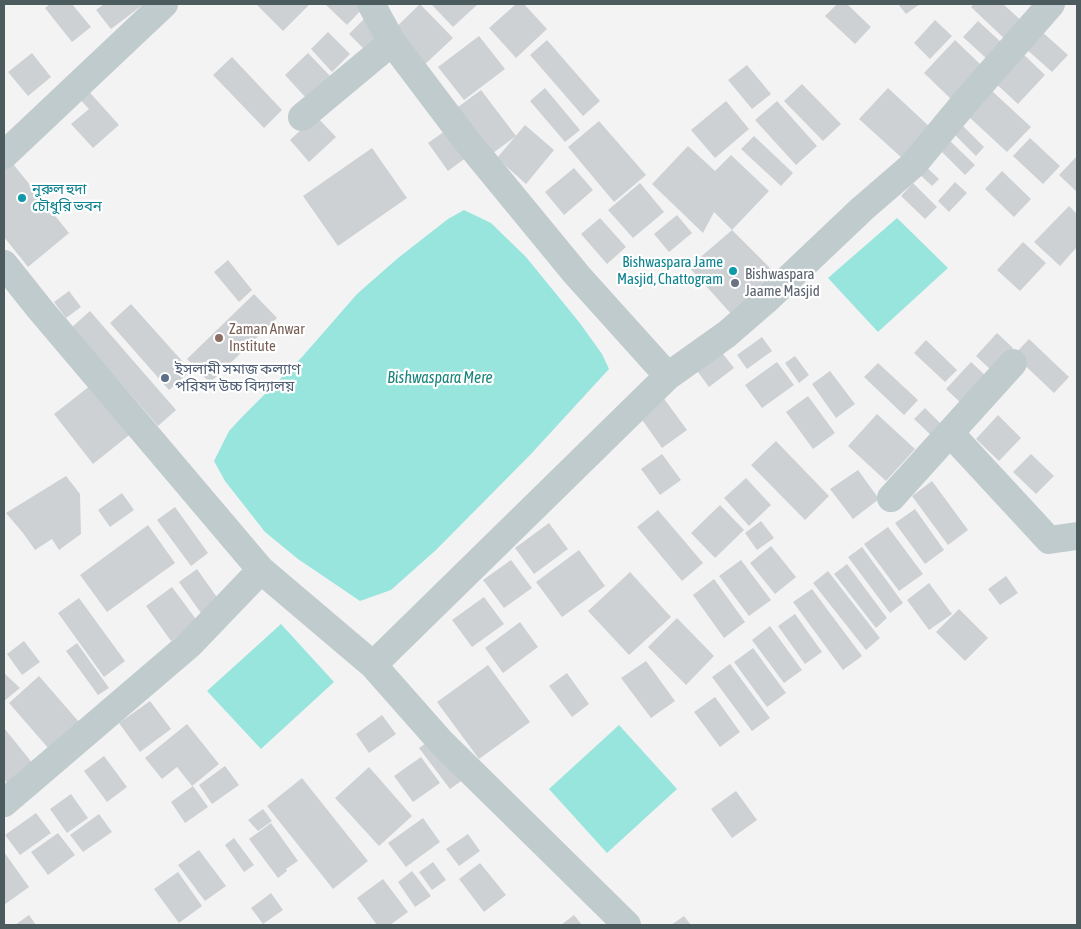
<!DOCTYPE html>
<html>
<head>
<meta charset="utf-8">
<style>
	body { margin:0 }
	#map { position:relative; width:1081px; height:929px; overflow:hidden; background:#f4f3f3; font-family:"Asap Condensed",sans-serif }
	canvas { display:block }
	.frame { position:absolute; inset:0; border:5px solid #4c5b5e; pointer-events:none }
</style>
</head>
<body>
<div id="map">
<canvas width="1081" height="929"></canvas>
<div class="frame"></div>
</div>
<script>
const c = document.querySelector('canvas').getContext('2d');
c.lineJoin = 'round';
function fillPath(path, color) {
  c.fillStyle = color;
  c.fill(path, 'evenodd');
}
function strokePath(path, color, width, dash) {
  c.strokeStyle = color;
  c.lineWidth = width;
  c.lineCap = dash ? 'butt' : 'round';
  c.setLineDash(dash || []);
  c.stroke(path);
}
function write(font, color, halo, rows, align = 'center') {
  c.font = font + ' "Asap Condensed","Noto Sans Bengali",sans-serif';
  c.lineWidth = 4.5;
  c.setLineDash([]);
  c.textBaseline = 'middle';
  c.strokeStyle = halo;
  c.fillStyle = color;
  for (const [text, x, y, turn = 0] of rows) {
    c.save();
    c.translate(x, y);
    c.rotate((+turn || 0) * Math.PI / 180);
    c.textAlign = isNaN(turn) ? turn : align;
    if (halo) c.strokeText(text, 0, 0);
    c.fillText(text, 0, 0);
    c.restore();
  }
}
fillPath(new Path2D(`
	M 464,210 L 491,223 L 526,257 L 579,322 L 602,354 L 609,369 L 531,454 L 436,550 L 391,590 L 360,601 L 298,559 L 265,532 L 225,481 L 214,461 L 229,431 L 243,416 L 302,357 L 357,294 L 398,258 L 448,219 Z
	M 897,218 L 948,268 L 878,332 L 828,278 Z
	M 281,624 L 334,682 L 261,749 L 207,691 Z
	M 619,725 L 677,789 L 607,853 L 549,789 Z`), '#98e5de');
fillPath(new Path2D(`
	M 50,4 L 72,4 L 91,27 L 72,42 L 45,8 Z
	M 104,4 L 144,4 L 111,29 L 96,10 Z
	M 256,4 L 310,4 L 283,31 Z
	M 325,4 L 364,4 L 366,5 L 347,25 Z
	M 420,4 L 453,38 L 423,66 L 391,32 Z
	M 431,4 L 478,4 L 453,27 Z
	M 516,4 L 524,4 L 547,29 L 516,58 L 489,28 Z
	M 837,4 L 847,4 L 871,27 L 855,44 L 825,16 Z
	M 898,4 L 920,4 L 906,14 Z
	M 974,4 L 1003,4 L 1025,24 L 1008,42 L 971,7 Z
	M 367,16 L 386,36 L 368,53 L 349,34 Z
	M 935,20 L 952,36 L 930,59 L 914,43 Z
	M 978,21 L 1002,43 L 987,59 L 963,37 Z
	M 1040,30 L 1068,55 L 1052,72 L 1024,47 Z
	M 328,32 L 350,54 L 332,72 L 311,49 Z
	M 479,36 L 505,69 L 464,100 L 438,67 Z
	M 547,40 L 600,101 L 583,116 L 530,55 Z
	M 955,40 L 982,66 L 951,99 L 924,73 Z
	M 1020,51 L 1045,75 L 1018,104 L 992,80 Z
	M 32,53 L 51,77 L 28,96 L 8,72 Z
	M 308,53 L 330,76 L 307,99 L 285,75 Z
	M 232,57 L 282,110 L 264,128 L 213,75 Z
	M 747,65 L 771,94 L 752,109 L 728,80 Z
	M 802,84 L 841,124 L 823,141 L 784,101 Z
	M 84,86 L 119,125 L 93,148 L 71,124 L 89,109 L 75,94 Z
	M 545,88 L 580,130 L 565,142 L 530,101 Z
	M 888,88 L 931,128 L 902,158 L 859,119 Z
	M 481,90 L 516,136 L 489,156 L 454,110 Z
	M 992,91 L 1031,127 L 1007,152 L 969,117 Z
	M 726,101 L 749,129 L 715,158 L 691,130 Z
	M 777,101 L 817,146 L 796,165 L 755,120 Z
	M 316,116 L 336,137 L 309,162 L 290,140 Z
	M 599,121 L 646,175 L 614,202 L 568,147 Z
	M 525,125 L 554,150 L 526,184 L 497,158 Z
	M 962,125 L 984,147 L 976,156 L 954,134 Z
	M 452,126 L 471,154 L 448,171 L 428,143 Z
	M 754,136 L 793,173 L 781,186 L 741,149 Z
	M 947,138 L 975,165 L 965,175 L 938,148 Z
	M 1030,138 L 1060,166 L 1043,184 L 1013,156 Z
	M 688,146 L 715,171 L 731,155 L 769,191 L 732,230 L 714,212 L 703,233 L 652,184 Z
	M 372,148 L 407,198 L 338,246 L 303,196 Z
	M 1077,156 L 1077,192 L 1059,175 Z
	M 9,159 L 69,233 L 28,267 L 4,237 L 4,164 Z
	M 922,163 L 939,179 L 932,186 L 915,170 Z
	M 574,168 L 593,190 L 564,215 L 545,192 Z
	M 1002,171 L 1031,199 L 1014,217 L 985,189 Z
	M 955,182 L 967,193 L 949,212 L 938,201 Z
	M 640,183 L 664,212 L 633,238 L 608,210 Z
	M 913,183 L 937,207 L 925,219 L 901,196 Z
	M 1069,206 L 1077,214 L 1077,247 L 1060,266 L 1034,242 Z
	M 677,215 L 692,233 L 669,252 L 654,234 Z
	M 600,218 L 626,247 L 607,264 L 581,234 Z
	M 732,230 L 778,276 L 733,316 L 689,267 Z
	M 1023,242 L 1046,263 L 1020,291 L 997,270 Z
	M 228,260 L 252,290 L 239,302 L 214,272 Z
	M 69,291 L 81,307 L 66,318 L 54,302 Z
	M 254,294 L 277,318 L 210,383 L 187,359 Z
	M 131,304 L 191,371 L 169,390 L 110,323 Z
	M 90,311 L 176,410 L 158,426 L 72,327 Z
	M 997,333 L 1013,348 L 992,371 L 976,356 Z
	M 762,337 L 772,351 L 747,369 L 737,355 Z
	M 1029,339 L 1069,377 L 1054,393 L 1014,355 Z
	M 926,340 L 957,370 L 945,382 L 914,353 Z
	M 720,350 L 734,368 L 709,387 L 695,368 Z
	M 795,356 L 809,375 L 799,383 L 785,363 Z
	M 777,362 L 794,385 L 762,408 L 745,385 Z
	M 971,362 L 987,377 L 962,404 L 946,389 Z
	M 878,363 L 918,400 L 904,415 L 864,377 Z
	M 830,371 L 855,404 L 836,418 L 812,384 Z
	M 95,382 L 133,432 L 93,464 L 54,414 Z
	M 662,396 L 687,430 L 662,448 L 638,414 Z
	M 808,396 L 835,433 L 813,449 L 786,412 Z
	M 925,408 L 944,427 L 934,438 L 914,419 Z
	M 877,414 L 915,449 L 886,481 L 848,446 Z
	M 998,415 L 1021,438 L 999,461 L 976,439 Z
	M 776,441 L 829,496 L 805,520 L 751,465 Z
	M 662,454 L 681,480 L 660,495 L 641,469 Z
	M 1031,454 L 1054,476 L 1036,494 L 1013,472 Z
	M 858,470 L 879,499 L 853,519 L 830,489 Z
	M 66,476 L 80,494 L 81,534 L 59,550 L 52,539 L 35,550 L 23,533 L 6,513 Z
	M 746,478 L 771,505 L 749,526 L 724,498 Z
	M 932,481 L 968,530 L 948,545 L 912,496 Z
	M 122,493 L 134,510 L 110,527 L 98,510 Z
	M 720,505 L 744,530 L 715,558 L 691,533 Z
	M 175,507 L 208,553 L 191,566 L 157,520 Z
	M 915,509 L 944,550 L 925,564 L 895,523 Z
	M 658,510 L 703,563 L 682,581 L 637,527 Z
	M 761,521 L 774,538 L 757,550 L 745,533 Z
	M 549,523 L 568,549 L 534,574 L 515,548 Z
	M 148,525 L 175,563 L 107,612 L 80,575 Z
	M 888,527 L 923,574 L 899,591 L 864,544 Z
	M 771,546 L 796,577 L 775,594 L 750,563 Z
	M 862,547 L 903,603 L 890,613 L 848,557 Z
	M 579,550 L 605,586 L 562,617 L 536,582 Z
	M 511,560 L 532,588 L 504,608 L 483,580 Z
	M 741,560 L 771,600 L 749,616 L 719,576 Z
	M 847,564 L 887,618 L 876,628 L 834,574 Z
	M 197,569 L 221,603 L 203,616 L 179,582 Z
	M 828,571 L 880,638 L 866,650 L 813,583 Z
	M 630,572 L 671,617 L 629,655 L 588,611 Z
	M 1006,576 L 1018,593 L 1000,605 L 988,589 Z
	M 714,579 L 745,622 L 724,638 L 693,595 Z
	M 929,583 L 952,614 L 929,630 L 907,600 Z
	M 172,587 L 198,622 L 171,641 L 146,606 Z
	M 812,589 L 862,656 L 843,670 L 793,602 Z
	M 484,597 L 504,624 L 472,647 L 452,620 Z
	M 79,598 L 125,661 L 104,677 L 58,613 Z
	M 959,609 L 988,638 L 965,661 L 936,632 Z
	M 795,614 L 822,652 L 805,664 L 778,626 Z
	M 677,618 L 714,656 L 686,685 L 648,647 Z
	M 520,622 L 538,647 L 503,673 L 485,648 Z
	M 770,626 L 802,670 L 784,683 L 752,640 Z
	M 24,641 L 40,662 L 22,675 L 7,654 Z
	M 77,643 L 109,688 L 98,695 L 66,651 Z
	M 753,648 L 786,693 L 767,707 L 734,662 Z
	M 646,661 L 675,701 L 651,718 L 621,678 Z
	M 730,664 L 770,718 L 752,731 L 712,677 Z
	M 488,665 L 530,722 L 479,759 L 437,702 Z
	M 4,673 L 20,688 L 4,701 Z
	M 567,673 L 589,704 L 572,717 L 549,686 Z
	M 39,676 L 79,722 L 49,749 L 9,703 Z
	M 715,697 L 740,732 L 720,747 L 694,712 Z
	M 150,701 L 171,729 L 140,752 L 119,723 Z
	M 382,715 L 396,734 L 369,753 L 356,734 Z
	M 187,724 L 219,764 L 192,786 L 177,767 L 162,779 L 145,758 Z
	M 4,728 L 34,765 L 9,786 L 4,779 Z
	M 433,738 L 464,779 L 450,789 L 419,748 Z
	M 104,756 L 127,787 L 107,802 L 84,771 Z
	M 421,757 L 440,783 L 413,802 L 394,776 Z
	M 225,766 L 239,785 L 212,804 L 199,785 Z
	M 369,767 L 412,816 L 379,846 L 335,798 Z
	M 302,778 L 368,861 L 333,889 L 267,806 Z
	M 193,786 L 208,807 L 185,823 L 171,802 Z
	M 736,791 L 757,820 L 732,838 L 711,809 Z
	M 71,794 L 88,818 L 67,833 L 50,809 Z
	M 263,809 L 272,821 L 258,831 L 248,820 Z
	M 36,813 L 51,833 L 20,855 L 5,835 Z
	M 99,814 L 112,832 L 83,852 L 70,835 Z
	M 423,818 L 440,842 L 406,867 L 388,843 Z
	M 271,823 L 298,861 L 286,869 L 287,871 L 278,878 L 249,839 Z
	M 58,833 L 75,855 L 48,875 L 31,852 Z
	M 468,834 L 480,851 L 459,866 L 446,849 Z
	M 234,838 L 254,865 L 244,872 L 225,845 Z
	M 199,850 L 226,886 L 205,901 L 178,865 Z
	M 4,852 L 29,887 L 4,905 Z
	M 433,862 L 446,880 L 432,890 L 419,872 Z
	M 480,863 L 506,895 L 484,912 L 459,879 Z
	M 412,871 L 431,896 L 415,907 L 398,882 Z
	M 178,872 L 202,906 L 179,923 L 154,889 Z
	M 383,879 L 408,912 L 390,925 L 377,925 L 357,898 Z
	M 271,893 L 283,910 L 263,924 L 251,908 Z
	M 29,915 L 36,925 L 15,925 Z
	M 574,915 L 582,925 L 561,925 Z
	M 684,916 L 691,925 L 671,925 Z`), '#cdd1d4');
strokePath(new Path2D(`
	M 392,42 L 466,140 L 577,275 L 668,376
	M 302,117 L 392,42 L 371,4
	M 4,155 L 164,4
	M 4,264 L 39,308 L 261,570 L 190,644 L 4,803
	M 950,433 L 1049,540 L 1077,536
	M 891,498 L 1013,363
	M 261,570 L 373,665 L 668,376 L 727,334 L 765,301 L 862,209 L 914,164 L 966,101 L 1051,4
	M 373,665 L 441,742 L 627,925`), '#c0cbcd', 28);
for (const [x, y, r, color] of [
	[22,198,5,"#0f9aa8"],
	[733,271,5,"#0f9aa8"],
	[735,283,5,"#6b7280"],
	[219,338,5,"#8d6e63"],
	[165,378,5,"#5c6f8a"]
]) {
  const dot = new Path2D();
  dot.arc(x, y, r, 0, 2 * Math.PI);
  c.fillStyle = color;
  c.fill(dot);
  strokePath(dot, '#fff', 2);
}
write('15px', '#0d838f', '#fff', [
	["নুরুল হুদা",32,189],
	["চৌধুরি ভবন",32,206],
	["Bishwaspara Jame",723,262,"right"],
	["Masjid, Chattogram",723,279,"right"]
], 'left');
write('15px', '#5b616d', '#fff', [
	["Bishwaspara",745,274],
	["Jaame Masjid",745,291]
], 'left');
write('15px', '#785e54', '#fff', [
	["Zaman Anwar",229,329],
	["Institute",229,346]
], 'left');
write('15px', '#4e5e75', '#fff', [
	["ইসলামী সমাজ কল্যাণ",175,369],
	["পরিষদ উচ্চ বিদ্যালয়",175,386]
], 'left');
write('italic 16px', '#19847b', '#fff', [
	["Bishwaspara Mere",440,378]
]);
</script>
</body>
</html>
